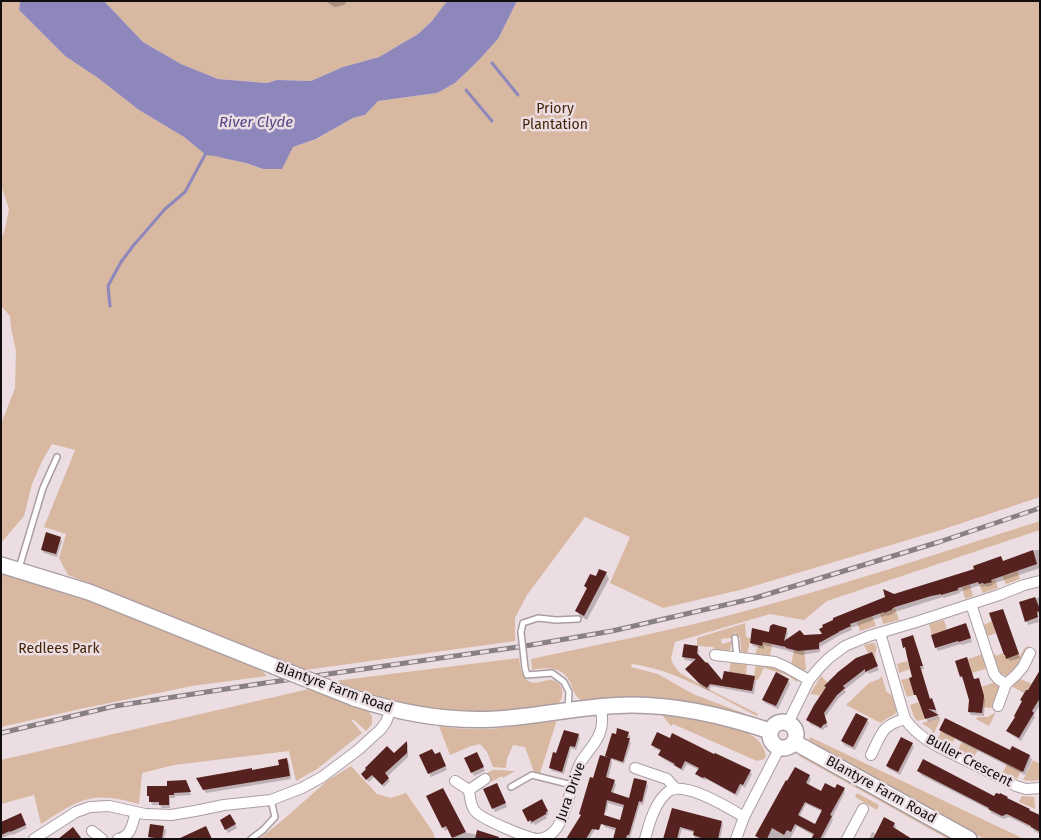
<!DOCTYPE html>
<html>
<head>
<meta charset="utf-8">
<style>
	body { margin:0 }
	#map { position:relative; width:1041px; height:840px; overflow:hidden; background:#ebdde2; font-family:"Fira Sans",sans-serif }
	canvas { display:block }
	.frame { position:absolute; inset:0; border:2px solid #120e10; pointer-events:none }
</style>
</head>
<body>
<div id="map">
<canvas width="1041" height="840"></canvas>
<div class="frame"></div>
</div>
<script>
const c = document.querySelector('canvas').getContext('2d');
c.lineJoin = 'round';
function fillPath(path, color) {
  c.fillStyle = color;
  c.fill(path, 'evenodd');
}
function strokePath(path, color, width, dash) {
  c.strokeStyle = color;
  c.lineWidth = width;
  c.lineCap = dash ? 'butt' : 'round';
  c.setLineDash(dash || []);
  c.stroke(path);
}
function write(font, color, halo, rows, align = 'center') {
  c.font = font + ' "Fira Sans",sans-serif';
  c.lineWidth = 5;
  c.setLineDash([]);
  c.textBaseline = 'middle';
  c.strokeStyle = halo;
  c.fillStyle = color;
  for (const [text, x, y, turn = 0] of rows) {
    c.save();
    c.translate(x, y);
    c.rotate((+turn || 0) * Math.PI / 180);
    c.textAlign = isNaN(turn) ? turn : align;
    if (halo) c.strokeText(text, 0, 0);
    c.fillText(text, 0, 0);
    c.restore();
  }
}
fillPath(new Path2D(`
	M 1,1 L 20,1 L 19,10 L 65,56 L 98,78 L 139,110 L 184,137 L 206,155 L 215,155 L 227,159 L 246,163 L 263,169 L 281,169 L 293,147 L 317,139 L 353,118 L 365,115 L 378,101 L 437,93 L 455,83 L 477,62 L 498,39 L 517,1 L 1040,1 L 1040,497 L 941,530 L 744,589 L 663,608 L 610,583 L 630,537 L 585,517 L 527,595 L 515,618 L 515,641 L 305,670 L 68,575 L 59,558 L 66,534 L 44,527 L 75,450 L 52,444 L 42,461 L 32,484 L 24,516 L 1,543 L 1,424 L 15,388 L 16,351 L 11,328 L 10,316 L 3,308 L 1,307 L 1,239 L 5,229 L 9,209 L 1,185 Z
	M 104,1 L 447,1 L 432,21 L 418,34 L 379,57 L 343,67 L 311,81 L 277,80 L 267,83 L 218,79 L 181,64 L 143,42 Z
	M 1040,521 L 1040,530 L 827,601 L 804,620 L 770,614 L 675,642 L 671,658 L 673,664 L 680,673 L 710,690 L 758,714 L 757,716 C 717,696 676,670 632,664 L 631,667 L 658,674 L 693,694 L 743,713 L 755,720 L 583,701 C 574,697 574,690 570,682 C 563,666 546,667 532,670 L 531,659 C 600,644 670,631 738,613 C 840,586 940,553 1040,521 Z
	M 1017,570 L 1020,579 L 1006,584 L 1002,576 L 1011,574 Z
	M 1,571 L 74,593 L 256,665 L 267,676 L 192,686 L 80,709 L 1,727 Z
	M 995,579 L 998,588 L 983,593 L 979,585 L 988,583 Z
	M 970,585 L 973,596 L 965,599 L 962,587 Z
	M 895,608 L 899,620 L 883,624 L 880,613 L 889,612 Z
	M 872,616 L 876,626 L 860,631 L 857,622 Z
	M 944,620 L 947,630 L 932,635 L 929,624 Z
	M 992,621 L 996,633 L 988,636 L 985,636 L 982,626 Z
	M 745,623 L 746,636 L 747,638 L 750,638 L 750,640 L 748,651 L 746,654 L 741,651 L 740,637 L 735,633 L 733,634 L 731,638 L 721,639 L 722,644 L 732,641 L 730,650 L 726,652 L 716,651 L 713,647 L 697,646 L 697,638 Z
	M 765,635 L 768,636 L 767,643 L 772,644 L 770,657 L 756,656 L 756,652 L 758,645 L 762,646 Z
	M 872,643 L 874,643 C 877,646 877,650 875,654 L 876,659 L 875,660 L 872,652 L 868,653 L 864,645 Z
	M 1028,645 C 1028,656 1017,671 1007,676 C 997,674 996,665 993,657 L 995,653 L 996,656 L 1003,653 L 1003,655 L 1005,655 L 1007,658 L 1019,654 L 1020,656 L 1024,649 Z
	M 804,647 L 806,670 L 801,671 L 791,665 L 794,650 L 798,651 L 798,649 Z
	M 983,654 L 988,668 L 972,673 L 968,659 Z
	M 519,658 C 520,665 521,675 527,680 C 537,689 550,672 560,685 C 562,688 563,692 562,696 C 561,701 559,703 555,705 L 498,713 L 434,711 L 373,697 L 334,681 Z
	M 731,661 L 747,663 L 746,675 L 729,672 Z
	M 907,661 L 910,669 L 899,673 L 897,664 Z
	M 757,664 L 776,667 L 798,679 L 797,682 L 787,675 L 764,668 C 761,672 761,677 757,680 L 754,680 L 755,669 Z
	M 821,676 L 828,683 L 825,686 L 831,693 L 829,695 L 823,691 L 819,696 L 817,695 L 810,694 Z
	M 882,676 L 886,691 L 892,696 L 897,711 C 895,716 885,718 881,723 L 846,705 L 869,683 L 879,679 Z
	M 909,678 L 914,695 L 907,697 L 901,680 Z
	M 1018,678 L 1032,684 L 1029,688 L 1030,691 L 1026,690 L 1024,693 L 1013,687 L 1012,685 Z
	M 993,683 L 997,683 L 1000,688 L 994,705 L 991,708 L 983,707 L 983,699 L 981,687 Z
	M 309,689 L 368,711 L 372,716 L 372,724 L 366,731 L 353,719 L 352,721 L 362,733 L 317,769 L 296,781 L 289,751 L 174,765 L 142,773 L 139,804 C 123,800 105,795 89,799 C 71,803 56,815 41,824 L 34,795 L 1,804 L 1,760 Z
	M 919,702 L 925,719 L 917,721 L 914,717 L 910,705 Z
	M 996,712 L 989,726 L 976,719 L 977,717 L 988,717 Z
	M 662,715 C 684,717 706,721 728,727 C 737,730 747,731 754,737 C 761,742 765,749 766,757 L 764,759 L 757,761 L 673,724 L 671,726 Z
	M 940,718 L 940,720 L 933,735 L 932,730 L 922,723 Z
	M 556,721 L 556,723 L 540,773 L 534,772 L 525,747 L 513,745 L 507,759 L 506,768 L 493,767 L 487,752 L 480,744 L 471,746 L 450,755 L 439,726 L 464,729 L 492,729 Z
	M 941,731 L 955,738 L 951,745 L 938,738 Z
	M 810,737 L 1024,839 L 984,839 L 837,757 L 809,740 Z
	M 962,742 L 978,750 L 974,757 L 958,749 Z
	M 801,752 L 957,839 L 948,839 L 799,756 Z
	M 1033,760 L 1040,764 L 1040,780 L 1032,781 L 1023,780 Z
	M 1007,764 L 1021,771 L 1017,779 L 1003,772 Z
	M 351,766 L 377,794 L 391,798 L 406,793 L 433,832 L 435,839 L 259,839 L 284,819 L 327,781 Z
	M 493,770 L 499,770 L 515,771 L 503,778 L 502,776 L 491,782 L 485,774 Z
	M 857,793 L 879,805 L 877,810 L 855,797 Z
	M 1022,796 L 1034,797 L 1035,805 L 1035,809 L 1019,802 Z`), '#d8b8a1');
fillPath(new Path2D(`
	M 20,1 L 104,1 L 143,42 L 181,64 L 218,79 L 267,83 L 277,80 L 311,81 L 343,67 L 379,57 L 418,34 L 432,21 L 447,1 L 517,1 L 498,39 L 477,62 L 455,83 L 437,93 L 378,101 L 365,115 L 353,118 L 316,139 L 293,147 L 282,169 L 263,169 L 246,163 L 227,159 L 215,156 L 206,155 L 184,137 L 139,110 L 98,78 L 65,56 L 19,10 Z`), '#8e87bb');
fillPath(new Path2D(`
	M 326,1 L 348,1 L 344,5 L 335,7 L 331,5 Z
	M 60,538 L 62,541 L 57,557 L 44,553 L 42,549 Z
	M 1036,550 L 1040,550 L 1040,568 L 992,584 L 993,585 L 987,587 L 986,586 L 982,587 L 981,585 L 959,592 L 960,593 L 944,598 L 943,597 L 933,600 L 898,611 L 893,613 L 893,614 L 887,616 L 887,615 L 851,628 L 852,630 L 840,635 L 820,647 L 820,652 L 801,655 L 785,650 L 764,645 L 764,649 L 753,646 L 751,643 L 770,633 L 786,629 L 788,632 L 786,641 L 803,637 L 824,635 L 894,595 L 1003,562 Z
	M 606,573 L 609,579 L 587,620 L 580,616 L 577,611 L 587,590 L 585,586 L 596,578 Z
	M 1040,597 L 1040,614 L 1037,614 L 1039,622 L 1028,625 L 1021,603 Z
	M 968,628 L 972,642 L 962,645 L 961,644 L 938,651 L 936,647 Z
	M 913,636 L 924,669 L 921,670 L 930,700 L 934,703 L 937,713 L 932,713 L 938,716 L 940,718 L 928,722 L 916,695 L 914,678 L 907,651 L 905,647 Z
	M 1016,646 L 1020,658 L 1010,661 L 1005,655 Z
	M 697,647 L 699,651 L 698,656 L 723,682 L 754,678 L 756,681 L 754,694 L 711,686 L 709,691 L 702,687 L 689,672 L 695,662 L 685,660 L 683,657 Z
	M 873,657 L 879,670 L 869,674 L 867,672 L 844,690 L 846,692 L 838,699 L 825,717 L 828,727 L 825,728 L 823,730 L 810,724 L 808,720 Z
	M 967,658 L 974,680 L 980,683 L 985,700 L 984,716 L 971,715 L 969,712 L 970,699 L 964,680 L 963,680 L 961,677 L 956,662 Z
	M 1040,676 L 1040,705 L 1034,715 L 1035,717 L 1021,741 L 1010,734 L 1008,731 Z
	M 788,680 L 790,684 L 778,709 L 765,703 L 763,700 Z
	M 867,720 L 869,723 L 855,750 L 844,745 L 842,741 Z
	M 941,730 L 1010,752 L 1012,748 L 1030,756 L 1032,760 L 1025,775 L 943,733 Z
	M 628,733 L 630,736 L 629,740 L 631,743 L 624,764 L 611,759 L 612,763 L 608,779 L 614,781 L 616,785 L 613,794 L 630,799 L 646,782 L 648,786 L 643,805 L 640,804 L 630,838 L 614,839 L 616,831 L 605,827 L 603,824 L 621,822 L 625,808 L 608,803 L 607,810 L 589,839 L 568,839 L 582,816 L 580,814 L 594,780 L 608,759 L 607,756 Z
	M 578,735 L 580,738 L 576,750 L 571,748 L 564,774 L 552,771 L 550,768 L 557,754 Z
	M 407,743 L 408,745 L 408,757 L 387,777 L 390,781 L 384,787 L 374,777 L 369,782 L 365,778 L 394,755 Z
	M 912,744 L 914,747 L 900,775 L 889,769 L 887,766 Z
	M 653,745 L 750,771 L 752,774 L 745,788 L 742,786 L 737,796 L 706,779 L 705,780 L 699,777 L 697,774 L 699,770 L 687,764 L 683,771 L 662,758 L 660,755 L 662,752 L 654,748 Z
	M 476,754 L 485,771 L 474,776 L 465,759 Z
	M 421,756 L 435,756 L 441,757 L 447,770 L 431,777 Z
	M 287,760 L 289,763 L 291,779 L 206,793 L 198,779 L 281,766 Z
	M 919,771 L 1029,810 L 1030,812 L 1040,817 L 1040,834 L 1034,831 L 1033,829 L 1009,817 L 1004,819 L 991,813 L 990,810 L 921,775 Z
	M 809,776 L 811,779 L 808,785 L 822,792 L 844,789 L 845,792 L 832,818 L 833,820 L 823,839 L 813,839 L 814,836 L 797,826 L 790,839 L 758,839 L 757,836 ZM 806,804 L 823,812 L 815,826 L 799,818 Z
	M 187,785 L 191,795 L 175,796 L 175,798 L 170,798 L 170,808 L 162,808 L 160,805 L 152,805 L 151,802 L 149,795 L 169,788 Z
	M 499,788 L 507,807 L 495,812 L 493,808 Z
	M 427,797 L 464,832 L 495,839 L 454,839 L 449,828 L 445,831 Z
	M 542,801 L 549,814 L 546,816 L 547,818 L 535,825 L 534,823 L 531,824 L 523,811 Z
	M 673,809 L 722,822 L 723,825 L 720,839 L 694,839 L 695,833 L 682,829 L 679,839 L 664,839 Z
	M 230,816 L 237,828 L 228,833 L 221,821 Z
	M 22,818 L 27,828 L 13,835 L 13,834 L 1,838 L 1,822 Z
	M 894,824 L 896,827 L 894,830 L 909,839 L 869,839 L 872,832 L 876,834 Z
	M 164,828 L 166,831 L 164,839 L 150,839 L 149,836 Z`), '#0003');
strokePath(new Path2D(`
	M 492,63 L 518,95
	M 466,90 L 492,121
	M 110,306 L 108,286 L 121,262 L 133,246 L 165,209 L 185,192 L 206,153`), '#8e87bb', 3);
fillPath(new Path2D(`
	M 46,532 L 61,537 L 56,554 L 41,550 Z
	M 1033,550 L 1037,564 L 991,580 L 992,582 L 984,584 L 983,583 L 979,584 L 978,582 L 958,588 L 958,590 L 941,595 L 941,594 L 931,596 L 895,607 L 892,609 L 892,610 L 884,613 L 884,612 L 850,624 L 851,626 L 838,632 L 839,632 L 819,643 L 819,649 L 798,651 L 786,648 L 786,647 L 763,642 L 762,646 L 750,643 L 752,628 L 769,632 L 770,626 L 773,624 L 787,628 L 784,641 L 800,630 L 804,635 L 822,634 L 819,629 L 823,627 L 822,625 L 833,620 L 833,618 L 885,597 L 883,589 L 894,594 L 974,569 L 973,566 L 1001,556 L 1003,561 Z
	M 599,569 L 607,572 L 584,616 L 575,611 L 587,588 L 584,586 L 590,574 L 596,576 Z
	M 1035,597 L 1040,609 L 1040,611 L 1037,612 L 1038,617 L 1025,622 L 1019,602 Z
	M 1003,609 L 1019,654 L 1006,659 L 1005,655 L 1004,655 L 989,613 Z
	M 966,623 L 971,638 L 959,642 L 958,641 L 935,648 L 931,635 Z
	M 913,635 L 923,666 L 920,666 L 930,699 L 932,698 L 936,710 L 928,709 L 939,715 L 925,719 L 919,702 L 916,695 L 914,695 L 909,678 L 912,677 L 908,661 L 905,647 L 903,648 L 901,639 Z
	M 684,644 L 698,646 L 697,653 L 706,663 L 707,662 L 722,680 L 724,671 L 755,676 L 752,691 L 710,684 L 707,688 L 699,683 L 685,669 L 696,659 L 682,657 Z
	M 872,652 L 878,666 L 865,672 L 865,669 L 843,686 L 845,688 L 837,695 L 824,713 L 827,723 L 823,725 L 821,728 L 806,720 L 814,705 L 826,687 L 824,686 L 838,672 L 856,658 Z
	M 967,657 L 974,679 L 979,678 L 984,696 L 982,713 L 968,712 L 969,700 L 962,676 L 960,677 L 955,661 Z
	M 1040,670 L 1040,698 L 1032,711 L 1034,713 L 1019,738 L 1006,731 L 1015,717 L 1014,716 L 1022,701 L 1020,700 L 1026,690 L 1028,690 Z
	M 776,672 L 789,679 L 776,706 L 762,700 Z
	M 856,713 L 868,719 L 853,747 L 841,741 Z
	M 945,718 L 1010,750 L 1012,746 L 1030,755 L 1023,772 L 939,730 Z
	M 617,728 L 629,732 L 627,738 L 630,738 L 623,762 L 605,756 L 612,733 L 616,734 Z
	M 564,730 L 579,734 L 575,747 L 570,746 L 562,772 L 549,768 L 553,752 L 556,753 Z
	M 657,732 L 670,738 L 672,733 L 714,754 L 715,753 L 751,770 L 743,785 L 740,784 L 735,794 L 704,777 L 703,778 L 695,774 L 699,768 L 685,761 L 681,769 L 674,765 L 675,764 L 658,755 L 661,750 L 651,745 Z
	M 901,737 L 913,743 L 898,772 L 886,766 Z
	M 407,741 L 407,753 L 385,773 L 389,778 L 382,785 L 372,775 L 366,780 L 361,774 L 366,769 L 365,768 L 387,746 L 394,753 Z
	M 432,749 L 435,754 L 440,752 L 446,766 L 428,774 L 419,755 Z
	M 477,752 L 484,767 L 471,773 L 464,758 Z
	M 600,755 L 611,758 L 606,777 L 615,780 L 611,792 L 629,798 L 634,778 L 647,781 L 642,802 L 639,801 L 629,835 L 627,835 L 626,839 L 613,839 L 616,828 L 601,824 L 599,830 L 592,829 L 586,839 L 566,839 L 581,815 L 579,814 L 590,777 L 593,778 ZM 607,800 L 624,805 L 620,820 L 604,815 Z
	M 287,758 L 290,776 L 203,790 L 196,778 L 236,771 L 252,768 L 252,770 L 279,765 L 278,760 Z
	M 923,759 L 994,796 L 996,793 L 1000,794 L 1000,793 L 1008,797 L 1007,798 L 1030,809 L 1029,810 L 1040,815 L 1040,832 L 1031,827 L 1031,826 L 1007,814 L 1002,816 L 988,809 L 989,808 L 917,771 Z
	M 795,767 L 810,775 L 806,783 L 821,791 L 825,783 L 835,788 L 837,784 L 845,788 L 830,815 L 832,816 L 820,839 L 811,839 L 814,834 L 795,824 L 791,832 L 787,830 L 784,835 L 772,828 L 767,839 L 761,839 L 755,836 L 786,780 L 787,781 ZM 805,802 L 822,810 L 815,824 L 798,815 Z
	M 186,780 L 191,792 L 174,793 L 174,795 L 169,795 L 169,805 L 159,805 L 159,802 L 149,802 L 149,796 L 147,796 L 147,786 L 167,786 L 167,781 Z
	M 497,783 L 506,803 L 492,809 L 483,789 Z
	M 443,788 L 466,832 L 452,838 L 446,826 L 442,828 L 426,796 Z
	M 542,799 L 548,811 L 546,812 L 546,814 L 532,822 L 530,820 L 528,822 L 522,810 Z
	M 672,808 L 722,821 L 718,839 L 704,839 L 693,835 L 694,831 L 680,827 L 677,839 L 663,839 Z
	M 21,813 L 26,825 L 10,832 L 10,831 L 1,835 L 1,822 Z
	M 230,814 L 236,824 L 225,830 L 220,820 Z
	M 884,817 L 895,823 L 893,827 L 912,839 L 873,839 Z
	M 150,824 L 164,826 L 162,839 L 148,837 Z
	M 206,826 L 212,839 L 178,839 Z
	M 73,827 L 82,839 L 58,839 Z
	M 477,830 L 499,837 L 498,839 L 475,839 Z`), '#56221f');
const service = new Path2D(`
	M 19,568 L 43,488 L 57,457
	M 521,632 L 523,623 L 538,618 L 556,620 L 578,619
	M 735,638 L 737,657
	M 525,668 L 527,675 L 552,673 L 564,682 L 569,692 L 568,709
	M 511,787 L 532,775 L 572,785
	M 251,839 L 263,830 L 275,817 L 271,800`);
const minor = new Path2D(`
	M 971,604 L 994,674 L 998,679 L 1006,684
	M 880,633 L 905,719 C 920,740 941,748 963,759 C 981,768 999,777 1016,786 L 1026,789 L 1040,788
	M 715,655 L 775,662 L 786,667 L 809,680
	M 998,706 L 1006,684 L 1016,675 L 1023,667 L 1030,653
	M 788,723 L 809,680 L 820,667 L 829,658 L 845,646 L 869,636 L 916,622 L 999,595 L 1024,585 L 1040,581
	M 871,755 C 882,733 881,726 905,719
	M 635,768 L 667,779 L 676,789
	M 455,781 L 469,790 L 485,779
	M 469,790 C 470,797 470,805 475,811 C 481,819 527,838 537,839 C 542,839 547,837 551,834 C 565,825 571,784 578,768 C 583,754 598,744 601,729 C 603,722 602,714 601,707
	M 92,831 L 102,839
	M 34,839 L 76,812 L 90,807 L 109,806 L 145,814 L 171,815 L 195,811 L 224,805 L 271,800 L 302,788 L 322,777 L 358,750 L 381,729 L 386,722 L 391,709
	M 118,839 C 132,836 132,824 136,812
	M 645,839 C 649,824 655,801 669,791 C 686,781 729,808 744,817
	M 736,839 L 744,817 L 780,747
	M 847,839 L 863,809`);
const secondary = new Path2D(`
	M 1,565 L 89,592 L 251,657
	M 354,698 C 400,713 447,722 496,719 C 542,716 586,705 632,705 C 680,705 725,716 770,731
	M770 735a13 13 0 1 1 26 0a13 13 0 1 1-26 0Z
	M 794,742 L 969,839`);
strokePath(service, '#ab9ea3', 8);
strokePath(minor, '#ab9ea3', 12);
strokePath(secondary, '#ab9ea3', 18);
strokePath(service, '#fff', 5);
strokePath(minor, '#fff', 10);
strokePath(secondary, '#fff', 15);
const rail = new Path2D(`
	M 1,733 L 115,706 L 265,683 L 525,646 L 612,631 L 755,598 L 939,542 L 1040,508`);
strokePath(rail, '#898083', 5);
strokePath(rail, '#ebdde2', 3, [9]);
const serviceBridge = new Path2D(`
	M 521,632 L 525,668`);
const secondaryBridge = new Path2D(`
	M 251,657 L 354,698`);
strokePath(serviceBridge, '#ab9ea3', 8, []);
strokePath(secondaryBridge, '#ab9ea3', 18, []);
strokePath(serviceBridge, '#fff', 5);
strokePath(secondaryBridge, '#fff', 15);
write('14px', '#442305', '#ebdde2', [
	["Priory",555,109],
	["Plantation",555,125],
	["Redlees Park",59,649]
]);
write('14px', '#120e10', '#ebdde2', [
	["Blantyre Farm Road",334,688,20],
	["Buller Crescent",969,761,28],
	["Blantyre Farm Road",881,790,29],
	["Jura Drive",571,792,-70]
]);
write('italic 15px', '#53468a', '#ebdde2', [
	["River Clyde",256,123]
]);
</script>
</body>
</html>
